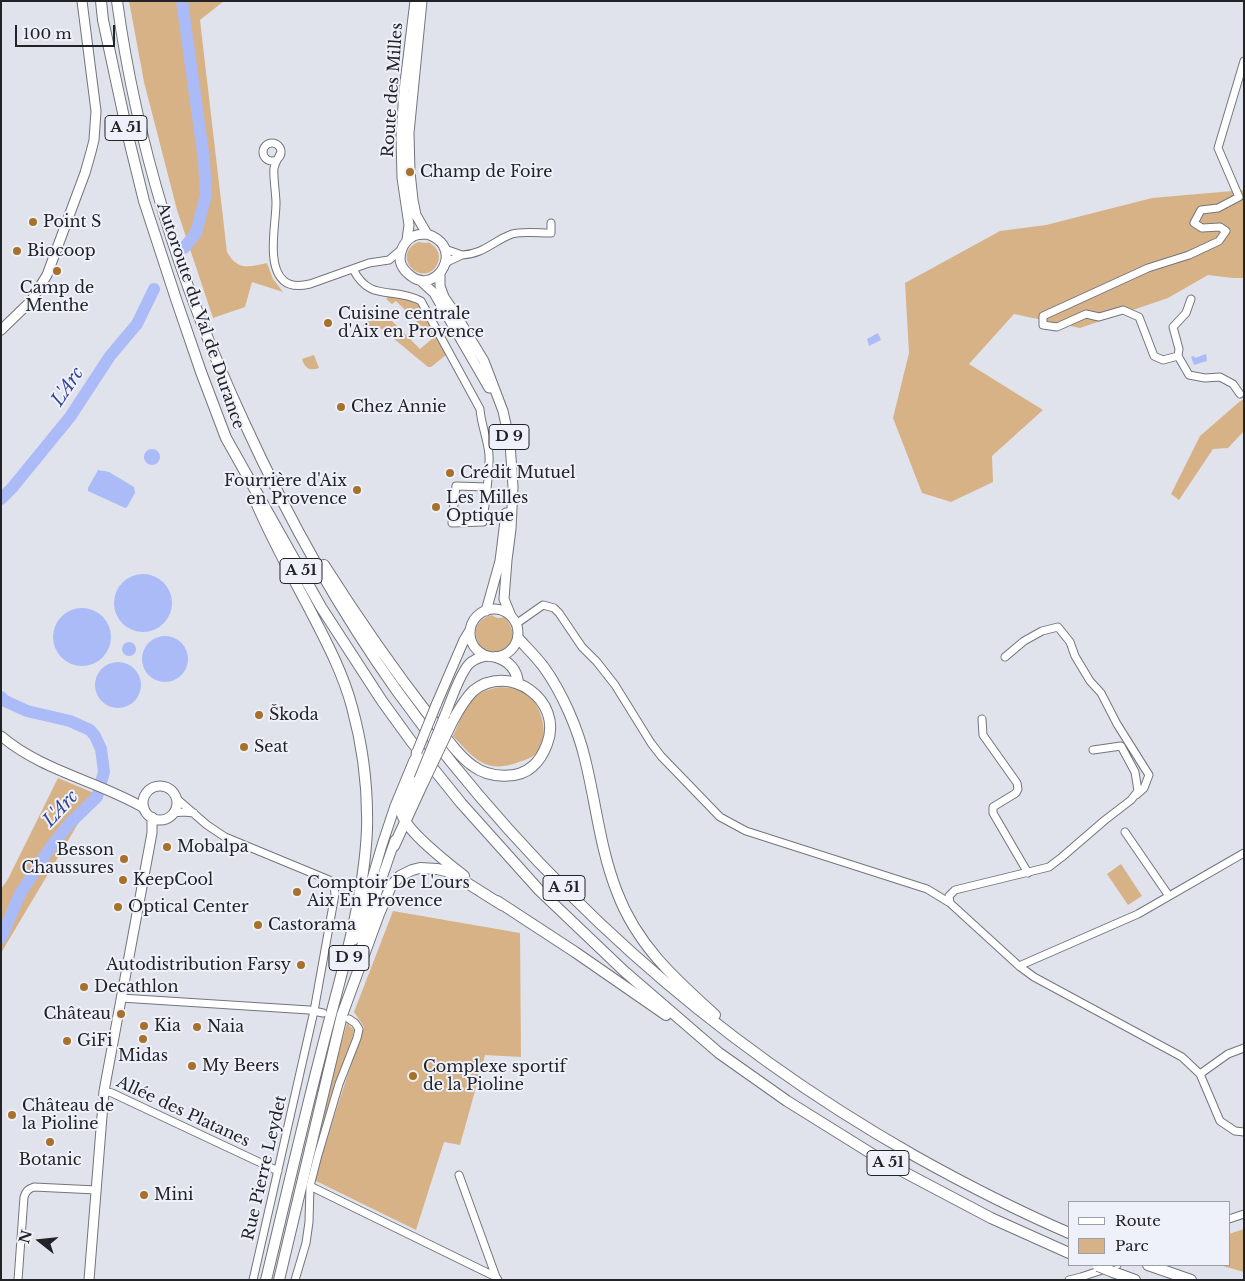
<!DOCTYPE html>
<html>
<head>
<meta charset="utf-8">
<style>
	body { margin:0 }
	#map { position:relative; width:1245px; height:1281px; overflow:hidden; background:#e1e3ec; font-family:"Libre Baskerville",serif }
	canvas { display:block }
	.frame { position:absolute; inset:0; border:2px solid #222326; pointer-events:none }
	.legend { position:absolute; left:1068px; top:1201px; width:162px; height:65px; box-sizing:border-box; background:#eef1f9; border:1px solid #9c9fa5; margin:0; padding:6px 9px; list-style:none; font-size:15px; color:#222326 }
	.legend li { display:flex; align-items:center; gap:10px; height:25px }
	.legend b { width:25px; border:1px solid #9c9fa5 }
	.north { position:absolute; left:15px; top:1216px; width:50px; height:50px; -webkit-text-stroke:4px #eef1f9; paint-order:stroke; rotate:286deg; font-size:14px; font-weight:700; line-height:20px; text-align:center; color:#222326 }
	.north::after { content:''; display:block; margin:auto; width:18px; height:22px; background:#222326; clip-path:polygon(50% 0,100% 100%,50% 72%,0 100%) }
	.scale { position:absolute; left:15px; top:25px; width:100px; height:22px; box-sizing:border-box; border:2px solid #222326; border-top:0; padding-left:6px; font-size:15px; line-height:18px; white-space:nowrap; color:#222326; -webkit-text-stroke:4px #eef1f9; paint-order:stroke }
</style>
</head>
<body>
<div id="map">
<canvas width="1245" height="1281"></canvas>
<div class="frame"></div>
<ul class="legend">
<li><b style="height:6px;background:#fff"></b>Route</li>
<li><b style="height:14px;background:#d8b287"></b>Parc</li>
</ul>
<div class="north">N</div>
<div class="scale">100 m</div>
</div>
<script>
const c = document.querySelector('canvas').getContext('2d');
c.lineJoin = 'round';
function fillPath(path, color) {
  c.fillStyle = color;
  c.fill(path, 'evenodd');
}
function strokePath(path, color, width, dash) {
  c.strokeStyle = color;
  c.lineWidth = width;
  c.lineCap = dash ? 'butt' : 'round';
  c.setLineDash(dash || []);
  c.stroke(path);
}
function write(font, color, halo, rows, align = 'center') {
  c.font = font + ' "Libre Baskerville",serif';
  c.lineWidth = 4;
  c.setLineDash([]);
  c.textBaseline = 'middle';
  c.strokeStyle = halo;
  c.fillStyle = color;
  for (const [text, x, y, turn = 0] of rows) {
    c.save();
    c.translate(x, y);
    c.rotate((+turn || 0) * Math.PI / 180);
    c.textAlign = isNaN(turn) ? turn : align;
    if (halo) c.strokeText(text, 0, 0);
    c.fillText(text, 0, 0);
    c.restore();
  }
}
fillPath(new Path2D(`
	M 129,1 L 224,1 L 200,20 L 227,252 C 238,271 249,267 267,263 L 273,279 L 283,292 L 252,282 L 245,307 L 213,318 L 177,210 L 144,82 Z
	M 1244,190 L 1244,278 L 1233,278 L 1208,275 L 1168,298 L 1080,328 L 1014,314 L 969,364 L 1043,410 L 992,456 L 993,482 L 951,502 L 922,493 L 893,418 L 909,353 L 905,283 L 1000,231 L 1046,225 L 1152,198 Z
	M 418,242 L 427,243 L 428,242 C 434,245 439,250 439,257 C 439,261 437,265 435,268 C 419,286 391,255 418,242 Z
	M 388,297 C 396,297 409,298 416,303 C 428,311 439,342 446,355 L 431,367 L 428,367 L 382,329 L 372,328 L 363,330 L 363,324 L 377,311 L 381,315 L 384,313 L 420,349 L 433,338 L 396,301 L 392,304 L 386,299 Z
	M 314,355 L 319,368 C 310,371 305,369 302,359 Z
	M 1244,399 L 1244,431 L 1228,448 L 1213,449 L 1179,500 L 1171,494 L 1200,436 L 1239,402 Z
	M 492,615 C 495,618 500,619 504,617 C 510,623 514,630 512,639 C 510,644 506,648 501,650 C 477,660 463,622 492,615 Z
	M 501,687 C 512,688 522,689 530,697 C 543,708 550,741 536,754 C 531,758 525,760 519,762 C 509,766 498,768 488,765 C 474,761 462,745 453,736 C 466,708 466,692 501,687 Z
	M 58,778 L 99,795 L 79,822 L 1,953 L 1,889 L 8,879 Z
	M 1121,864 L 1142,896 L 1128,905 L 1107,874 Z
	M 393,911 L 520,933 L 521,1057 L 485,1055 L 460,1145 L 444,1142 L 416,1230 L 314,1180 L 341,1095 L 364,1027 L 354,1012 Z
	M 347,1023 L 354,1030 L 353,1035 L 334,1087 L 315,1153 L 313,1153 L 330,1084 Z
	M 1244,1229 L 1244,1272 L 1219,1265 L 1229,1265 L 1229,1234 Z`), '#d8b287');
fillPath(new Path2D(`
	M 878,333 L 881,340 L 869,346 L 867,339 Z
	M 1206,354 L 1207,361 L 1194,365 L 1191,357 L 1194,356 L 1195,358 Z
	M144 457a8 8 0 1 1 16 0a8 8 0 1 1-16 0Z
	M 98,470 L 109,472 L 134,487 L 135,493 L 127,507 L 125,508 L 88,491 L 88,488 Z
	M114 603a29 29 0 1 1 58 0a29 29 0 1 1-58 0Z
	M53 637a29 29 0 1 1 58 0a29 29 0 1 1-58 0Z
	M142 659a23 23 0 1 1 46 0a23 23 0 1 1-46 0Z
	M122 649a7 7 0 1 1 14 0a7 7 0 1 1-14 0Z
	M95 685a23 23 0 1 1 46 0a23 23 0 1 1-46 0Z`), '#aabbf7');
strokePath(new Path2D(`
	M 182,1 L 204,160 L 206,195 L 196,233 L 184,248
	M 1,499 L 12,488 L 70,417 L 110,356 L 137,324 L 154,289
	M 1,697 L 5,701 L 27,711 L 70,721 L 90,730 L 95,736 L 101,749 L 104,772 L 97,797 L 70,823 L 50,848 L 20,894 L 1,938`), '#aabbf7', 12);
const minor = new Path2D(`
	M263 152a9 9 0 1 1 18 0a9 9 0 1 1-18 0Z
	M 280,154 C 278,158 275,164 274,168 C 273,176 276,194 276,203 C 276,224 266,266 284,281 C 291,287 301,286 310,284 L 369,263 L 389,260 L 402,249
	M 462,255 C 484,254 493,241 512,234 C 522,231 540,233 551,233 L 551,223
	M 444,265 L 449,261 L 462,255 L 445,249
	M 353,269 C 370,303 393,286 421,301 L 480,409 C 481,425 488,440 489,455 C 490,476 485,501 483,522 L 452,523 L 456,486 L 487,487
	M 1191,299 L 1186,313 L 1173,327 L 1179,349 L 1178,356 L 1163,360 L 1154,356 L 1139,317 L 1123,310 L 1099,317 L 1086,314 L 1057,327 L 1043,325 L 1043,316 L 1148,268 L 1189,255 L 1219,241 L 1226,231 L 1220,227 L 1202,228 L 1194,223 L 1201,210 L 1218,208 L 1239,197 L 1218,148 L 1244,61
	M 1178,356 L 1189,375 L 1205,378 L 1220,377 L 1233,384 L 1240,394
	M 516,624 L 543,605 L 554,608 L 559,613 L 582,647 L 597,662 L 615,685 L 651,743 L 661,756 L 720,817 L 746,831 L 927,889 L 950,903 L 1019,966 L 1034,977 L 1182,1057 L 1200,1074 L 1220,1121 L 1235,1131 L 1244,1132
	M 1005,657 L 1024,641 L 1042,631 L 1058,627 L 1070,642 L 1075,656 L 1090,681 L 1101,693 L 1117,724 L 1149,775 L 1144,788 L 1136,795
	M 982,719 L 983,735 L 1017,783 L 1018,789 L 1016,793 L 993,807 L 993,813 L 1028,873
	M 177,799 L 207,825 L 225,837 L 329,880 L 334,885 L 335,894 L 314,1011 L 253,1280
	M 173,813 L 184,812 L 194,813
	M 1125,832 L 1169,896
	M 950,903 L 949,896 L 955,890 L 1049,867 L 1062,857 L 1105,820 L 1131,800 L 1138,791 L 1135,772 L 1121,746 L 1093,750
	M 1019,966 L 1138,914 L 1244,853
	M 121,998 L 309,1010 L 323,1013
	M 1200,1074 L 1228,1054 L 1244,1048
	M 104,1091 L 112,1093 L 278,1171
	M 459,1175 L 496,1277
	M 310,1186 L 496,1277 L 498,1280
	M 1229,1219 L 1244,1214
	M 18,1280 L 24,1197 C 26,1191 28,1189 34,1187 L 96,1190
	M 295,1280 L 306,1243 L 309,1222 L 310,1186 L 318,1155 L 339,1084 L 357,1038 L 359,1029 L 355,1023 L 349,1019
	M 1069,1280 L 1081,1277 L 1117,1265`);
const major = new Path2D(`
	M 422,1 L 409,133 L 410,172 L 413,200 L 416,215 L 427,234
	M 427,234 C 433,236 439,239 443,245 C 455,264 431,292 411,276 C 407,273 403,269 401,264 C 398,255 403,242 412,237 C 416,234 422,234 427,234 Z
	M 407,240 L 409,225 L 402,178 L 401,137 L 404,91 L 415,1
	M 440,273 L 440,286 L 444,297 L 455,313 L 484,361 L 503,411 L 510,443 L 513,487 L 511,529 L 507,560 L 504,599 L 511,616
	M 422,282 L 434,293 L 489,388
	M 1,330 L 31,301 L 47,275 L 85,173 L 91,152 L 94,140 L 96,111 L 82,1
	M470 633a24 24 0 1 1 48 0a24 24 0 1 1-48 0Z
	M 486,611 L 500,561 L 506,513
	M 436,705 L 464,640 L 470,630
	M 445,715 C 451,701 459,675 469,664 C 474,659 481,657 487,656
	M 1,736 C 42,771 98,781 144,808
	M143 803a17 17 0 1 1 34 0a17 17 0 1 1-34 0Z
	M 407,806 L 419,779
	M 354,940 L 382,845 L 395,806 L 414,760
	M 358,959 L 374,901 L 395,840
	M 89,1280 L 104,1091 L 152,833 L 152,817`);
const highway = new Path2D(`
	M 101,1 L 103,20 L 128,136 L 144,201 L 176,299 L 201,372 L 226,438 L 321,607 L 382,701 L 411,741 L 461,803 L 539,890 L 624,971 L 719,1053 L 787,1101 L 885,1162 L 991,1218 L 1069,1253
	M 117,1 C 137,146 182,289 244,422 C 287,516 337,607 397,691 C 536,883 710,1040 915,1156 C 965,1184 1016,1210 1069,1233
	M 255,500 C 271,538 291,574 310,610 C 326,641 343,673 352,707 C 363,747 368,788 367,829 C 364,904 338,984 320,1057 C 301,1131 284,1205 266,1280
	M 324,565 C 357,617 393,669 431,718 C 443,733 457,755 473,766 C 489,778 518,780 533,766 C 540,760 544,752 547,744 C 564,700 509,662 473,691 C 464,700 458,711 452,722
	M 518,638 C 526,647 535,656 543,666 C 562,692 578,729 585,759 C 596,803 600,849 617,892 C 637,945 674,978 715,1015
	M 496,657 C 509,661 517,670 518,683
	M 417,752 C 416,760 416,768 413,776 C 410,786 402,797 401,809 C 400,827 449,864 464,876
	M 394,846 L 423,783
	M 497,901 L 575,952 L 666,1015
	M 1148,1265 L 1191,1280
	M 1113,1272 L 1135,1280
	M 279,1280 L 342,1015 L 379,914 L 391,886 L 400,876 L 412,870 L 420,868 L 437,869 L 446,871 L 456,876 L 502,905`);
strokePath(minor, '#73757d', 9);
strokePath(major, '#73757d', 11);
strokePath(highway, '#73757d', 12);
strokePath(minor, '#fff', 7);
strokePath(major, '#fff', 9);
strokePath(highway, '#fff', 10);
const majorBridge = new Path2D(`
	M 417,752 L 436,705
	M 419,779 L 445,715`);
const highwayBridge = new Path2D(`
	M 423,783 L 452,722
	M 1098,1266 L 1113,1272`);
strokePath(majorBridge, '#73757d', 11, []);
strokePath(highwayBridge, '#73757d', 12, []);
strokePath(majorBridge, '#fff', 9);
strokePath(highwayBridge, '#fff', 10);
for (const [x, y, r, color] of [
	[410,172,5,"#a7712c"],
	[33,222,5,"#a7712c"],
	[17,251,5,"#a7712c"],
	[57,271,5,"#a7712c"],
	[328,323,5,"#a7712c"],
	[341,407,5,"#a7712c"],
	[450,473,5,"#a7712c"],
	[357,490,5,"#a7712c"],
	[436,507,5,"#a7712c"],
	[259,715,5,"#a7712c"],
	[244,747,5,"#a7712c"],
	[167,847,5,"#a7712c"],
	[124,859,5,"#a7712c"],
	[123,880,5,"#a7712c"],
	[297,892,5,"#a7712c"],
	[118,907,5,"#a7712c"],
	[258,925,5,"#a7712c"],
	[301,965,5,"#a7712c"],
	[84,987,5,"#a7712c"],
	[121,1014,5,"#a7712c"],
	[144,1026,5,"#a7712c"],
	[197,1027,5,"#a7712c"],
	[143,1039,5,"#a7712c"],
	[67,1041,5,"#a7712c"],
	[192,1066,5,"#a7712c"],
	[413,1076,5,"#a7712c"],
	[12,1115,5,"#a7712c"],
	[50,1142,5,"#a7712c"],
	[144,1195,5,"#a7712c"]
]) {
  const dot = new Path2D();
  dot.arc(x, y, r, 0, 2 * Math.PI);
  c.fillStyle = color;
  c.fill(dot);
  strokePath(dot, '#eef1f9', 2);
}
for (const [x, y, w] of [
	[126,128,42],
	[509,437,40],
	[301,571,42],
	[564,888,42],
	[349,958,40],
	[888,1163,42]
]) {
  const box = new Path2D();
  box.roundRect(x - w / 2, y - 12.5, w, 25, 4);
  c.fillStyle = '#eef1f9';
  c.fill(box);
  strokePath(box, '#222326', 1);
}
write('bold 15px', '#222326', null, [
	["A 51",126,128],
	["D 9",509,437],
	["A 51",301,571],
	["A 51",564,888],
	["D 9",349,958],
	["A 51",888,1163]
]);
write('16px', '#222326', '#eef1f9', [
	["Route des Milles",393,90,-86],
	["Autoroute du Val de Durance",200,316,71],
	["Allée des Platanes",183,1112,25],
	["Rue Pierre Leydet",265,1168,-77]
]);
write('16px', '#222326', '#eef1f9', [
	["Champ de Foire",420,172],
	["Point S",43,222],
	["Biocoop",27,251],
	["Camp de",57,288,"center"],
	["Menthe",57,306,"center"],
	["Cuisine centrale",338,314],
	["d'Aix en Provence",338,332],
	["Chez Annie",351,407],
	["Crédit Mutuel",460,473],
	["Fourrière d'Aix",347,481,"right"],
	["en Provence",347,499,"right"],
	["Les Milles",446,498],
	["Optique",446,516],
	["Škoda",269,715],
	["Seat",254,747],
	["Mobalpa",177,847],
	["Besson",114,850,"right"],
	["Chaussures",114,868,"right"],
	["KeepCool",133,880],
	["Comptoir De L'ours",307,883],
	["Aix En Provence",307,901],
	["Optical Center",128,907],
	["Castorama",268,925],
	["Autodistribution Farsy",291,965,"right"],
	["Decathlon",94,987],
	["Château",111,1014,"right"],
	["Kia",154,1026],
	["Naia",207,1027],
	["GiFi",77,1041],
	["Midas",143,1056,"center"],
	["My Beers",202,1066],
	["Complexe sportif",423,1067],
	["de la Pioline",423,1085],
	["Château de",22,1106],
	["la Pioline",22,1124],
	["Botanic",50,1160,"center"],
	["Mini",154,1195]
], 'left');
write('italic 18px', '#364599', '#eef1f9', [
	["L'Arc",68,387,-56],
	["L'Arc",61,809,-47]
]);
</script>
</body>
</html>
